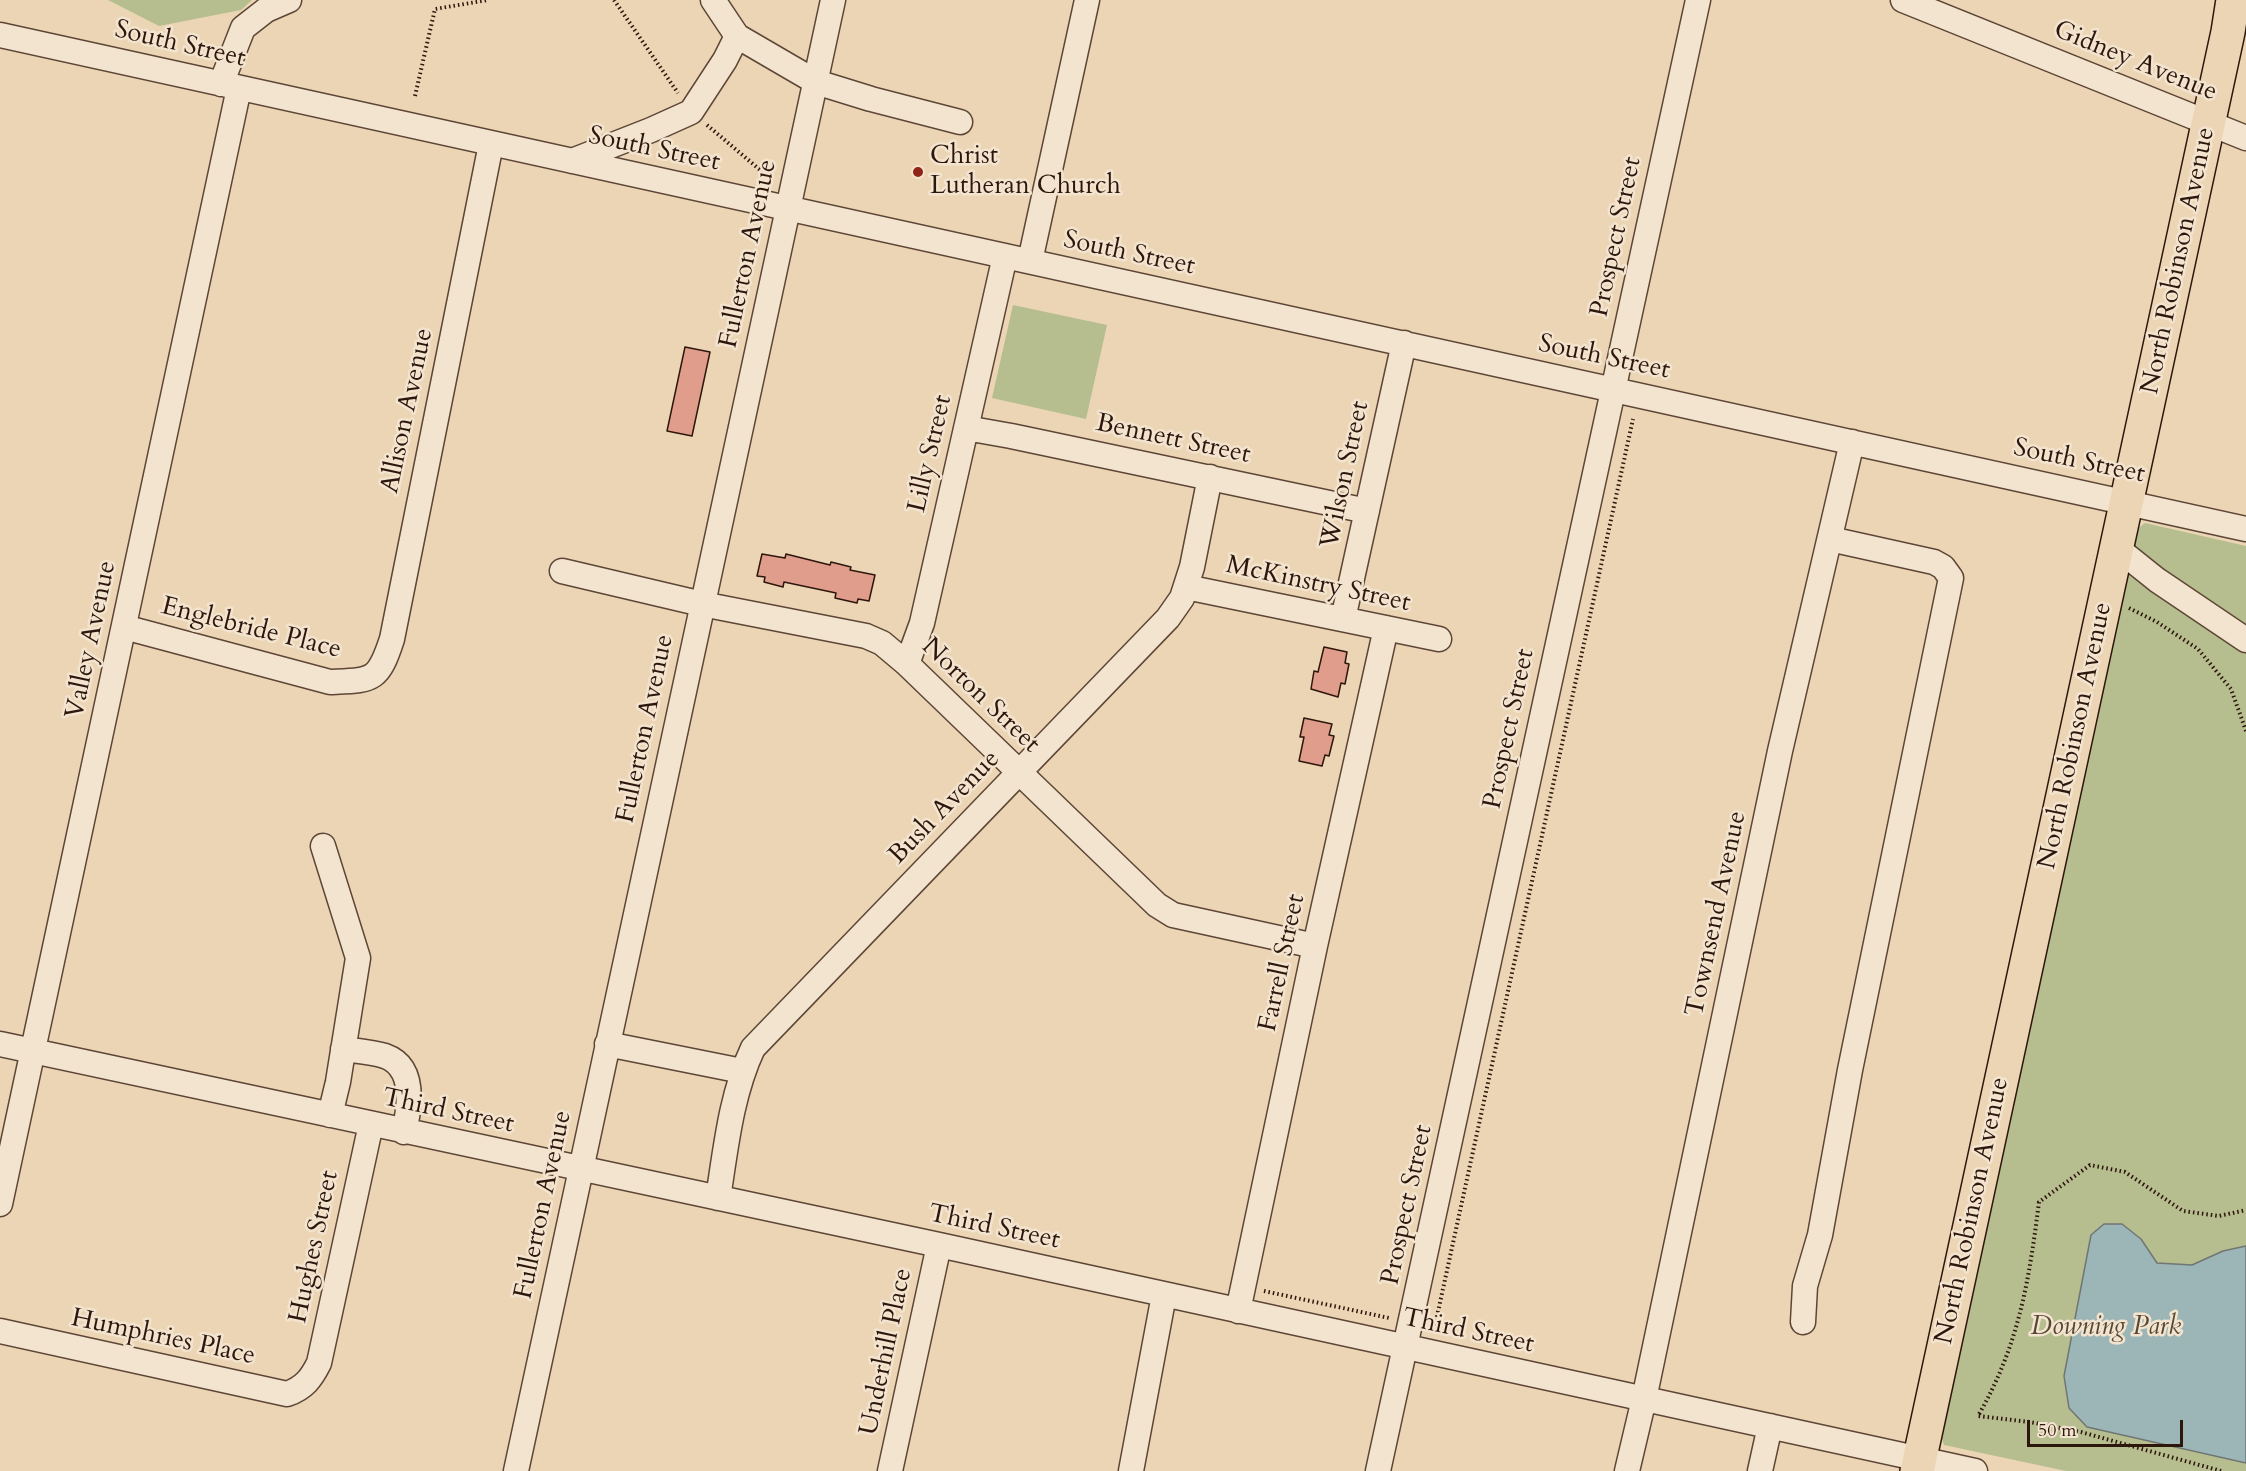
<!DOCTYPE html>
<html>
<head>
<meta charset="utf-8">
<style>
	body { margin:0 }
	#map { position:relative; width:2246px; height:1471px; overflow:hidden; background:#ecd5b5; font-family:Cardo,serif }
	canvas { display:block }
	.scale { position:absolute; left:2027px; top:1420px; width:156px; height:27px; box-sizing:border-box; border:3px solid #2d160c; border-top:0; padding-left:8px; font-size:18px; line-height:21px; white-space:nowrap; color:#2d160c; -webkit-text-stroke:4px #f3e4cf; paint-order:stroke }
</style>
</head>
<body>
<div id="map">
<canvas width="2246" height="1471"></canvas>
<div class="scale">50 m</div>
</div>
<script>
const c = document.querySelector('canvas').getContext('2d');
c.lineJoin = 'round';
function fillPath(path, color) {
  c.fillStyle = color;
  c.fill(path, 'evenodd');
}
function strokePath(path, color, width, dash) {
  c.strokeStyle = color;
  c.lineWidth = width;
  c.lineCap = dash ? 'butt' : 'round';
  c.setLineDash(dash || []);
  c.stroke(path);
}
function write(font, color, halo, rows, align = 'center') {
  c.font = font + ' Cardo,serif';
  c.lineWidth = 5;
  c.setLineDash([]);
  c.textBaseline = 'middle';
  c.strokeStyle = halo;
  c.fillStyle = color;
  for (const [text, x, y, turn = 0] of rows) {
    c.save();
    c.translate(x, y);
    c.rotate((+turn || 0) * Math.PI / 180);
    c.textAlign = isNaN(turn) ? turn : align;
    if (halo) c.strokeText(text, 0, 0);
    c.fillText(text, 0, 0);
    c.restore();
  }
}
fillPath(new Path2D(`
	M 108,0 L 252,0 L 241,10 L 159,26 Z
	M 1013,305 L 1107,325 L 1086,419 L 992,398 Z
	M 2145,523 L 2246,546 L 2246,1471 L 2066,1471 L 1944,1445 L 1940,1434 L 2136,530 Z`), '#b6bd8e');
const water = new Path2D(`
	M 2104,1224 L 2122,1224 L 2141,1239 L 2157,1263 L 2192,1265 L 2223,1251 L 2246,1246 L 2246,1463 L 2087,1427 L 2069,1408 L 2064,1376 L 2091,1235 Z`);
fillPath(water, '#9cb6b7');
strokePath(water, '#707673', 1.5);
const building = new Path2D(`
	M 685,347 L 710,352 L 692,436 L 667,431 Z
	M 762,554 L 785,558 L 786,554 L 830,565 L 831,562 L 851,567 L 850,570 L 875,575 L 869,601 L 858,599 L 857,603 L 835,598 L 836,593 L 784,582 L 783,587 L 764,582 L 765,577 L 757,576 Z
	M 1324,647 L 1347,652 L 1345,663 L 1349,664 L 1345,684 L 1341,683 L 1338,697 L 1311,689 L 1314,671 L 1318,672 Z
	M 1304,718 L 1332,724 L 1329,735 L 1334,736 L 1329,756 L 1325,755 L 1322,766 L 1299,761 L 1304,737 L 1300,737 Z`);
fillPath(building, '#e19d8b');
strokePath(building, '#2d160c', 1.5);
const minor = new Path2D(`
	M 713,0 L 737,36 L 816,82 L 871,99 L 960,122
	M 1903,0 L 2246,138
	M 0,35 L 2246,529
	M 221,84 L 243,28 L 266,10 L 289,0
	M 572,161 L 651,130 L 691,112 L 725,60 L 737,36
	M 1030,261 L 1087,0
	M 966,428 L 1011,436 L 1367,511
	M 2117,548 L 2157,580 L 2246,640
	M 562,571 L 702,604 L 866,636 L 882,643 L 907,664 L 1157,905 L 1173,915 L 1315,946
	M 1186,587 L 1439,639
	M 1343,619 L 1404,343
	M 124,627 L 330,682 C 373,680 378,682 392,639 L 491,144
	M 907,664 L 922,623 L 1005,256
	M 323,846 L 358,958 L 338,1082 L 330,1115
	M 0,1044 L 939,1245 L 1975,1471
	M 607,1044 L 742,1071
	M 343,1049 C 357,1051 372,1052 385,1056 C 416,1067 410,1107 404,1132
	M 718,1198 C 726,1147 731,1095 753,1048 L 1168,618 L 1182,598 L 1192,567 L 1210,477
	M 0,1204 L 239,88
	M 1238,1311 L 1315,946 L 1386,628
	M 1803,1322 L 1805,1286 L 1820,1235 L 1850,1070 L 1951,578 L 1943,567 L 1934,562 L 1830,539
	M 0,1331 L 287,1394 C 304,1388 311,1379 319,1363 L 371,1124
	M 516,1471 L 833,0
	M 890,1471 L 939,1245
	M 1131,1471 L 1164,1295
	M 1378,1471 L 1698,0
	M 1627,1471 L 1644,1399 L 1780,751 L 1852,442
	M 1760,1471 L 1770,1426`);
const highway = new Path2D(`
	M 1917,1471 L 2228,32 L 2233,0`);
strokePath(minor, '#5d4636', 27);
strokePath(highway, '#2d160c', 36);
strokePath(new Path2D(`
	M 614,0 L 678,93
	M 415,96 L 435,9 L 488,0
	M 707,125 L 772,180
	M 2129,608 L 2157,622 L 2198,649 L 2231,689 L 2246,731
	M 1264,1291 L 1389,1318
	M 1434,1330 L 1633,419
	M 2221,1471 L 2081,1432 L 2030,1422 L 1978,1416 C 2019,1345 2029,1281 2039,1202 L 2090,1165 L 2125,1172 L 2183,1211 L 2219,1216 L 2246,1210`), '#2d160c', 4, [1.5, 3]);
strokePath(minor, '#f3e4cf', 24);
strokePath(highway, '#ecd5b5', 33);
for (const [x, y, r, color] of [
	[918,172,6,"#8f2418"]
]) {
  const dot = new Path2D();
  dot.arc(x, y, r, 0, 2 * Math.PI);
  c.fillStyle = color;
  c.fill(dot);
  strokePath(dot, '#f3e4cf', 2);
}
write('26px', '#2d160c', '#f3e4cf', [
	["South Street",180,45,13],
	["Gidney Avenue",2135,62,22],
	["South Street",654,150,12],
	["Prospect Street",1617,237,-78],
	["Fullerton Avenue",749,254,-78],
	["South Street",1129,254,12],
	["North Robinson Avenue",2179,261,-78],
	["South Street",1604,358,12],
	["Allison Avenue",408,411,-78],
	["Bennett Street",1173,440,12],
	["Lilly Street",931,454,-77],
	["South Street",2079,462,12],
	["Wilson Street",1346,475,-78],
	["McKinstry Street",1318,585,12],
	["Englebride Place",251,629,14],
	["Valley Avenue",92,640,-78],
	["Norton Street",980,696,44],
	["Fullerton Avenue",646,729,-78],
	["Prospect Street",1510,729,-78],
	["North Robinson Avenue",2076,736,-78],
	["Bush Avenue",945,808,-46],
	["Townsend Avenue",1717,914,-78],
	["Farrell Street",1283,963,-78],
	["Third Street",448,1112,12],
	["Fullerton Avenue",544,1205,-78],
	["Prospect Street",1408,1205,-78],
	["North Robinson Avenue",1973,1211,-78],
	["Third Street",994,1228,12],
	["Hughes Street",315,1247,-78],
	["Third Street",1468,1332,12],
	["Humphries Place",163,1338,12],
	["Underhill Place",887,1352,-78]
]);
write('26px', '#2d160c', '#f3e4cf', [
	["Christ",930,157],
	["Lutheran Church",930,187]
], 'left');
write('italic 26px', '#564833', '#f3e4cf', [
	["Downing Park",2106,1328]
]);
</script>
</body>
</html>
